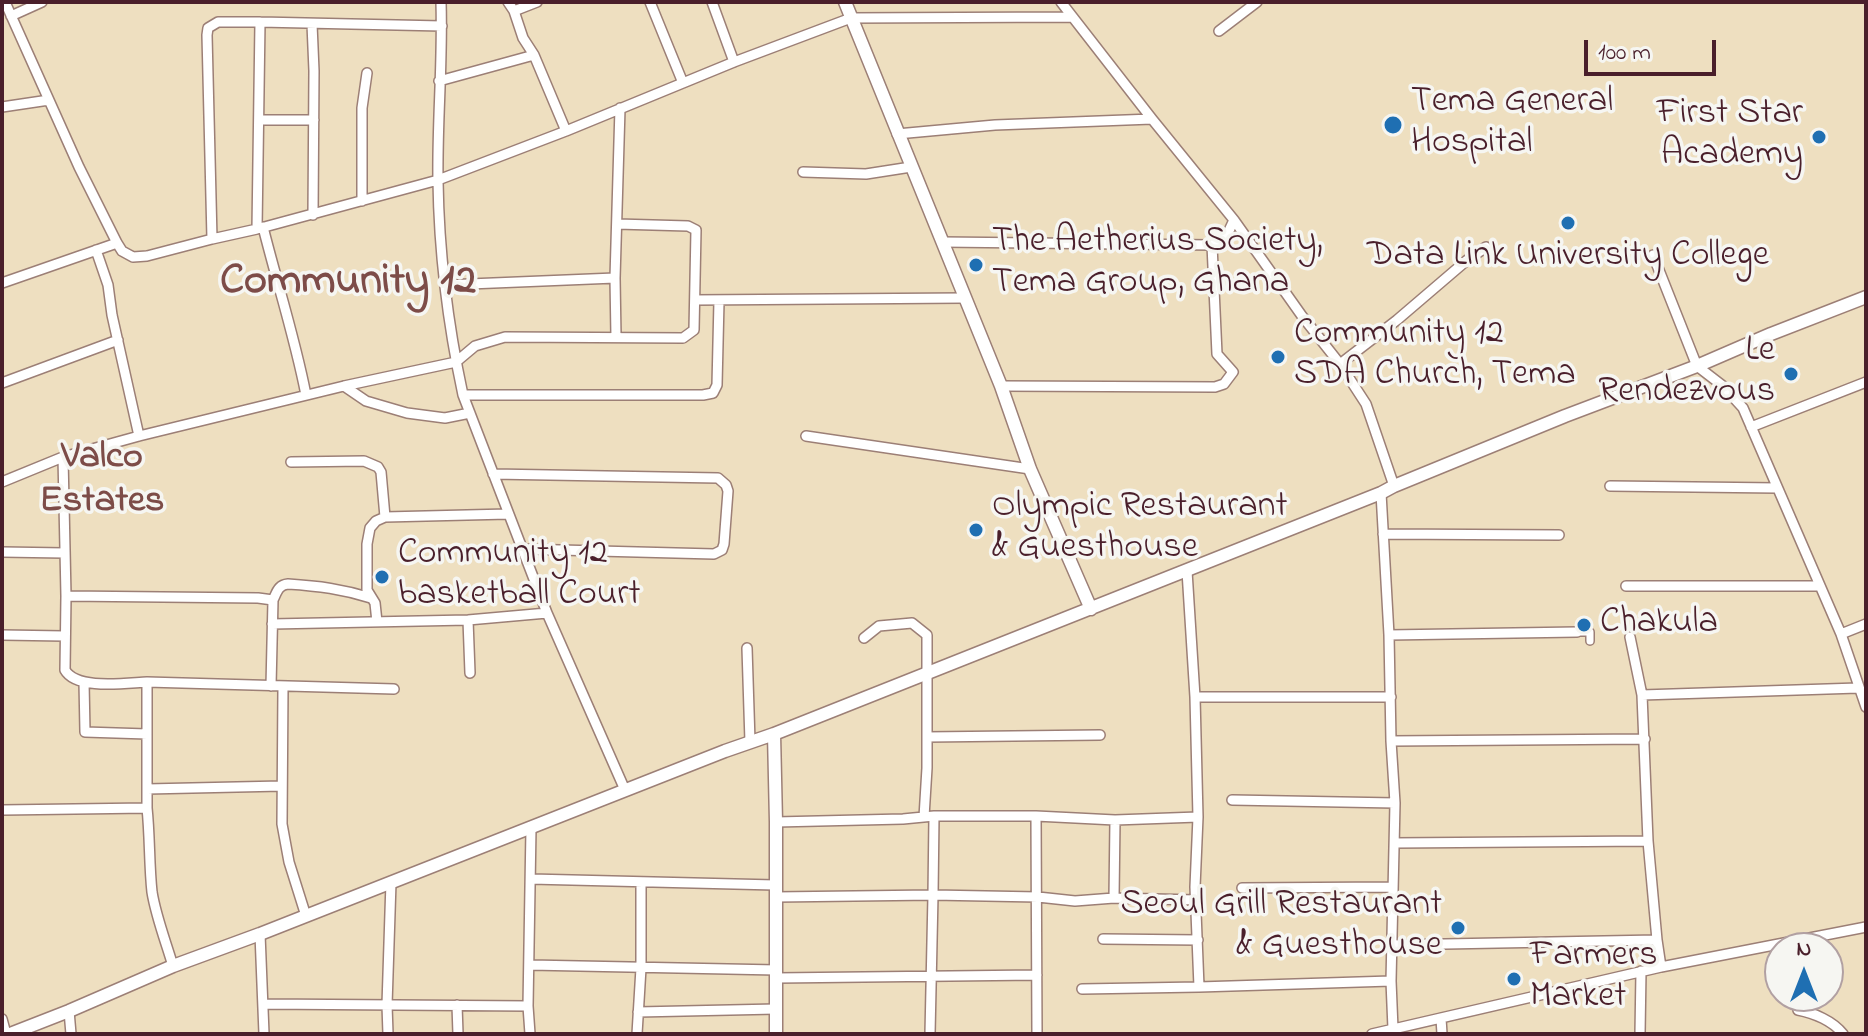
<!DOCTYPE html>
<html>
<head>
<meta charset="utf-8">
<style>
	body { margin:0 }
	#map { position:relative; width:1868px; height:1036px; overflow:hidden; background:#eedfc0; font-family:"Indie Flower",sans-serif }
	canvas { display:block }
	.frame { position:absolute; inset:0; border:4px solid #4a1f2b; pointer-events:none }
	.north { position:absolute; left:1764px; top:932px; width:80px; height:80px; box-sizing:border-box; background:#f6f6f2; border:2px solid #b1a0a2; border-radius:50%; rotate:0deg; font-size:22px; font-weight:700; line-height:32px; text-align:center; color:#4a1f2b }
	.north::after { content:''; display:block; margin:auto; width:28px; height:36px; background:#1f6fb2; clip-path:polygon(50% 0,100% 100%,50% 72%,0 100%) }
	.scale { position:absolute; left:1584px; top:40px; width:132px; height:36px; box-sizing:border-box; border:4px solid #4a1f2b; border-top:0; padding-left:10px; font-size:24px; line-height:28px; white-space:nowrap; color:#4a1f2b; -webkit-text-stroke:6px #f6f6f2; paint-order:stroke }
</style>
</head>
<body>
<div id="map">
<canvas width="1868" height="1036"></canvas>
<div class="frame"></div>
<div class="north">N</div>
<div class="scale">100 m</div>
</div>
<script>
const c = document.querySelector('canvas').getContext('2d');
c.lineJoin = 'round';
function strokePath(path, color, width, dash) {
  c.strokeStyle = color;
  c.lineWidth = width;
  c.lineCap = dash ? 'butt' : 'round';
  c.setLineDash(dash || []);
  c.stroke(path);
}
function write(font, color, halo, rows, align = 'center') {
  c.font = font + ' "Indie Flower",sans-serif';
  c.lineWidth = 7;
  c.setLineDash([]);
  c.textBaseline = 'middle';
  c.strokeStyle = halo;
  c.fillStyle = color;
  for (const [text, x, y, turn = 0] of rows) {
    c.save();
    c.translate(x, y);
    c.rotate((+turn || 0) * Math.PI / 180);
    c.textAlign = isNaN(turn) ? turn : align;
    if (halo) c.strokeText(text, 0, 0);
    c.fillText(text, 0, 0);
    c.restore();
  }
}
const pedestrian = new Path2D(`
	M 1577,632 L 1590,632 L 1590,641`);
const minor = new Path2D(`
	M 5,2 L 79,167 L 117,243 L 122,251 L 133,257 L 147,256 L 212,239 L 257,229 L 438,180 L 566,131 L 734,62 L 851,18 L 1072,17
	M 441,2 C 443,62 437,121 438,181 C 439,253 448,325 463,395 L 547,613 L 625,790
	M 508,2 L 514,11 L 523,38 L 534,55 L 566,131
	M 650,2 L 683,83
	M 712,2 L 734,62
	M 1061,2 L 1152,119 L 1234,220 L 1302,316 L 1340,364 L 1366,404 L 1394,486
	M 514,11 L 537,2
	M 11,16 L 42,2
	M 312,24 L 314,71 L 313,215
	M 1219,31 L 1257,2
	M 439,81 L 534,55
	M 2,107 L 49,100
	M 259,120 L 314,120
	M 897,134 L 995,125 L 1152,119
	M 803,172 L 866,174 L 911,167
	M 362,201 L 362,108 L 367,73
	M 263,227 C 277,283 295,338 306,395
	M 257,229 L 260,22
	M 212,239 L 207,35 L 208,28 L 218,22 L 260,22 L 442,26
	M 942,242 L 1212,245 L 1226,237 L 1234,220
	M 96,250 L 108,285 L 112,315 L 139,436
	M 1653,255 L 1697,366 L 1723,386 L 1743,408 L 1841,634 L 1866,707
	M 2,283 L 117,243
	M 445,285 L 615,278
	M 695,300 L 964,298
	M 616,337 L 615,278 L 620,108
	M 1340,364 L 1397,320 L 1466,261 L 1486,247
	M 2,383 L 118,340
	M 344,386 L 366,401 L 407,413 L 445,418 L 470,413
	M 1001,386 L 1215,387 L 1224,384 L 1233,372 L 1217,354 L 1212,245
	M 463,395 L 703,395 L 713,393 L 717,385 L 719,301
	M 1751,427 L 1866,382
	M 806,436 L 1030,469
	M 63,457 L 139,436 L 344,386 L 456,362 L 475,346 L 505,337 L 683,338 L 694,330 L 696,230 L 688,226 L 617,224
	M 291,462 L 364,461 L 378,467 L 381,472 L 385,517
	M 493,474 L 718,478 L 726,485 L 728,491 L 724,544 L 722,550 L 714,554 L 522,549
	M 2,482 L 63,457 L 66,596 L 65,670 C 76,690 125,683 147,682
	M 1610,486 L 1777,488
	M 1381,493 L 1389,635 L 1391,741 L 1395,803 L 1391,981 L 1393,1029
	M 1383,534 L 1559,535
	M 2,552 L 64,553
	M 1187,571 L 1195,697 L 1391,697
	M 1626,586 L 1820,586
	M 66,596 L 258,598 L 273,600 L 271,686
	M 273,600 C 277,592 278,585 288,584 C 319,586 342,589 371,598
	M 468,620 L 470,673
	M 377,622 L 375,603 L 367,590 L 367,544 L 370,528 L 376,521 L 385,517 L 508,514
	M 272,624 L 468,620 L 547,613
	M 1841,634 L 1866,624
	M 2,635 L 64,636
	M 1389,635 L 1577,632
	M 1630,637 L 1642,695
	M 864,638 L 879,626 L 912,623 L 927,635 L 927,768 L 924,817
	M 747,648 L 750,742
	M 84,682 L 85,732 L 147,734
	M 283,687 L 282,824 L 289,862 L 306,916
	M 1195,697 L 1198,817 L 1195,887 L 1199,987 L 1391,981
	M 927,737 L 1100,735
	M 1391,741 L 1645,739
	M 147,789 L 282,786
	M 1232,800 L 1395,803
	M 147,808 L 147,682 L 394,689
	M 2,810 L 147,808 C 150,836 149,864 152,892 C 156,917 166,942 173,966
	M 934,816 L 933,895 L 1038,897 L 1075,901 L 1114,898 L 1196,900
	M 1036,816 L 1037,1034
	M 776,822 L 903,819 L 934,816 L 1036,816 L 1115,820 L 1198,817
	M 1395,843 L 1648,841
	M 531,879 L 775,885
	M 1242,888 L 1393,887
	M 776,897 L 933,895 L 930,1034
	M 1114,898 L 1115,820
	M 260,934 L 264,1034
	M 1103,939 L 1198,940
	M 1657,940 L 1648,841 L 1642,695 L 1858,688
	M 1392,945 L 1657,940 L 1661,967
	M 530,965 L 777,970
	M 777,978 L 1037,975
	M 1082,989 L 1199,987
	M 264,1004 L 528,1006
	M 457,1005 L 458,1034
	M 1798,1010 C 1814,1013 1833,1021 1843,1034
	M 69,1011 L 71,1034
	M 638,1012 L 776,1009
	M 1441,1018 L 1442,1034
	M 2,1019 L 6,1034
	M 388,1034 L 387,1005 L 391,882
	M 530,1034 L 528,1006 L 531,828
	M 637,1034 L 641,968 L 641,883
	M 1372,1034 L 1661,967 L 1866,927
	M 1640,1034 L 1641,971`);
const tertiary = new Path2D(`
	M 845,2 L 1001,386 L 1030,469 L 1091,609
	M 774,734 L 776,822 L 776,1034
	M 10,1034 L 69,1011 L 173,966 L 260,934 L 725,751 L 774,734 L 1381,493 L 1394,486 L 1565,416 L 1697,366 L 1771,334 L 1866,297`);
strokePath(pedestrian, '#9c7f76', 10);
strokePath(minor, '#9c7f76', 12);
strokePath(tertiary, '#9c7f76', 15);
strokePath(pedestrian, '#fff', 7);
strokePath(minor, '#fff', 9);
strokePath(tertiary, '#fff', 12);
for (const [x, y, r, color] of [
	[1393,125,10,"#1f6fb2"],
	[1819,137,8,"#1f6fb2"],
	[1568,223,8,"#1f6fb2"],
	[976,265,8,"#1f6fb2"],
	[1278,357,8,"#1f6fb2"],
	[1791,374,8,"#1f6fb2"],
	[976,530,8,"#1f6fb2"],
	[382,577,8,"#1f6fb2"],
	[1584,625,8,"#1f6fb2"],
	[1458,928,8,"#1f6fb2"],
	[1514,979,8,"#1f6fb2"]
]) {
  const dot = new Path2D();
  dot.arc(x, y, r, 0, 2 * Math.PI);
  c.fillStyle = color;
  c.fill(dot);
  strokePath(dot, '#f6f6f2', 3);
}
write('36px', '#4a1f2b', '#f6f6f2', [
	["Tema General",1411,104],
	["Hospital",1411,145],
	["First Star",1803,116,"right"],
	["Academy",1803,157,"right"],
	["The Aetherius Society,",992,244],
	["Tema Group, Ghana",992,285],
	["Data Link University College",1568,258,"center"],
	["Community 12",1294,336],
	["SDA Church, Tema",1294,377],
	["Le",1775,353,"right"],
	["Rendezvous",1775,394,"right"],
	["Olympic Restaurant",992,509],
	["& Guesthouse",992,550],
	["Community 12",398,556],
	["basketball Court",398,597],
	["Chakula",1600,625],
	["Seoul Grill Restaurant",1442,907,"right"],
	["& Guesthouse",1442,948,"right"],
	["Farmers",1530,958],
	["Market",1530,999]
], 'left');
write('bold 38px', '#7d4c48', '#f6f6f2', [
	["Valco",102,460],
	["Estates",102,504]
]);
write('bold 44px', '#7d4c48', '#f6f6f2', [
	["Community 12",348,285]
]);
</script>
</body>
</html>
